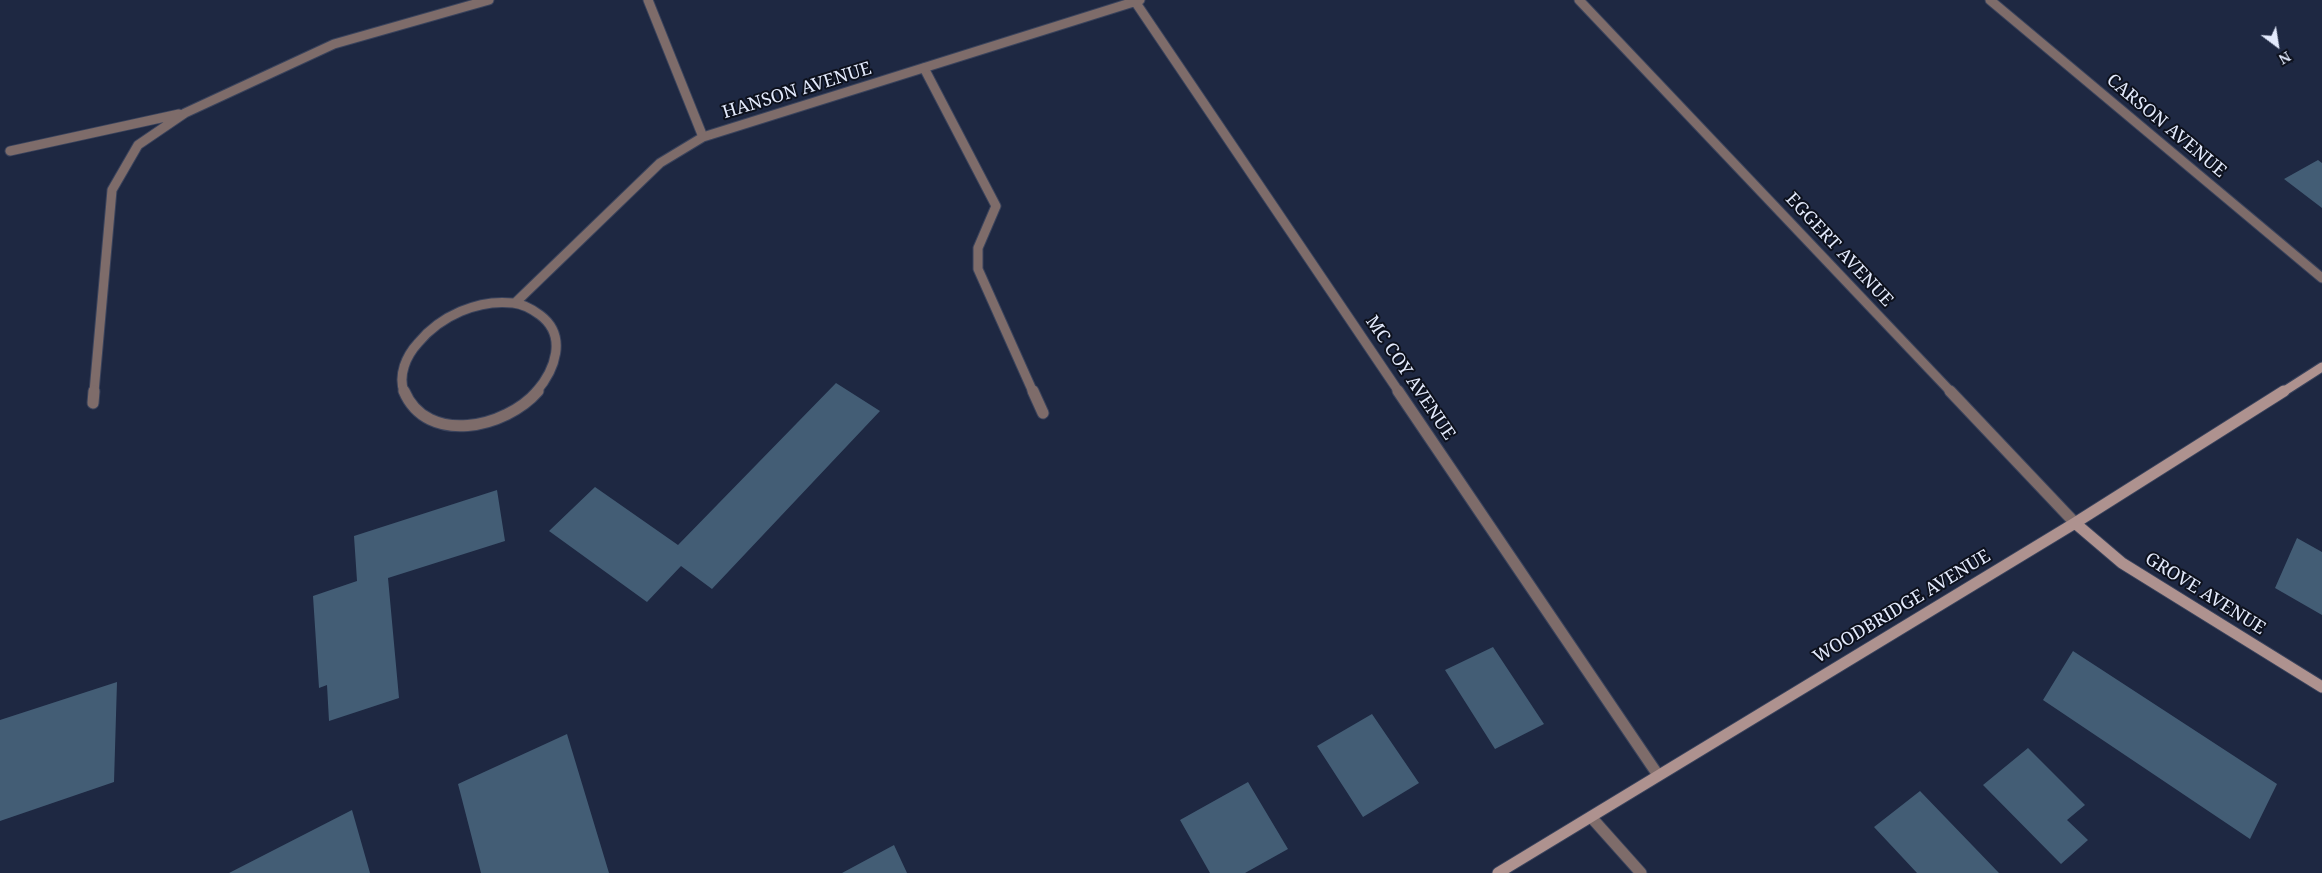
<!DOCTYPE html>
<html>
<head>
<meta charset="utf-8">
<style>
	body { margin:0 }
	#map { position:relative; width:2322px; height:873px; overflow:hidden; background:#1e2842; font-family:"Noto Serif",serif }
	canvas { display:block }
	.north { position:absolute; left:2252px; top:20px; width:50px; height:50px; -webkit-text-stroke:4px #0d111d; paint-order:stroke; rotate:149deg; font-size:14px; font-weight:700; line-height:20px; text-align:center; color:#e3eafc }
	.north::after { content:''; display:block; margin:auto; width:18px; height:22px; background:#e3eafc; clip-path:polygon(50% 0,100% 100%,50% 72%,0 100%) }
</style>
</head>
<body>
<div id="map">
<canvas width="2322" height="873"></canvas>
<div class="north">N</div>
</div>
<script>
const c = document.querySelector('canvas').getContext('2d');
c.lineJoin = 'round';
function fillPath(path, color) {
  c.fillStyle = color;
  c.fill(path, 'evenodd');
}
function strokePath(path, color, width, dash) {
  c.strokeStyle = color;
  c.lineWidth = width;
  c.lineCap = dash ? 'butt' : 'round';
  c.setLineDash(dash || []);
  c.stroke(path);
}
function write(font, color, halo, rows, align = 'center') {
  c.font = font + ' "Noto Serif",serif';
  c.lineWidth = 4;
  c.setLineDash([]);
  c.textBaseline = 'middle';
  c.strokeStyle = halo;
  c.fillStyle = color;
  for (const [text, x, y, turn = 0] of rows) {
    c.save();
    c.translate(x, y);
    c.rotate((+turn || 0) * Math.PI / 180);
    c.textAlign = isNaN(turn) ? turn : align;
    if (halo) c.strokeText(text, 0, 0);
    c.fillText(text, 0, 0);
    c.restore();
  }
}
fillPath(new Path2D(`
	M 2318,160 L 2322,163 L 2322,208 L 2284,179 Z
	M 836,383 L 880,411 L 712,589 L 681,566 L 647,602 L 549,531 L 595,487 L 678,545 Z
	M 497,490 L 505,541 L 388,578 L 399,698 L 329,721 L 327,685 L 319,688 L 313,596 L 357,581 L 354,536 Z
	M 2297,538 L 2322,552 L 2322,615 L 2275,588 Z
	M 1493,647 L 1544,724 L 1495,749 L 1445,670 Z
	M 2073,651 L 2277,784 L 2250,839 L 2043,700 Z
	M 117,682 L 114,782 L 0,821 L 0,720 Z
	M 1372,714 L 1419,783 L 1363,817 L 1317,746 Z
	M 567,734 L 609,873 L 481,873 L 458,784 Z
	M 2028,748 L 2085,805 L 2067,820 L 2088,840 L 2061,864 L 1983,785 Z
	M 1248,782 L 1288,849 L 1245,873 L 1210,873 L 1180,820 Z
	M 1920,791 L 1999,873 L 1917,873 L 1874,827 Z
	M 352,810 L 370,873 L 229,873 Z
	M 894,845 L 907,873 L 842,873 Z`), '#435d75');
const laneFar1 = new Path2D(`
	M 924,68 L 996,206 L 978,248 L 978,269 L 1033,392
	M 10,151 L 179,114
	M 94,392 L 112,190 L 138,145 L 185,113 L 334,44 L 489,0`);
const lane = new Path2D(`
	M 1033,391 L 1043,413
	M 93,403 L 94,391`);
const streetFar1 = new Path2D(`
	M 648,0 L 703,137
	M 1134,0 L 1399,392
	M 1579,0 L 1951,392
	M 1990,0 L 2322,278
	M 515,303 L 660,163 L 703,137 L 1140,0
	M 404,392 C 398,375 406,356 418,343 C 440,316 478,299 513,303 C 523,304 532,309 540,315 C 568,336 555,370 536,392`);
const street = new Path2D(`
	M 404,391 C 427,446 506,428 538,391
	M 1398,391 L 1658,775
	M 1950,391 L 2075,523
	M 1591,817 L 1641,873`);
const secondaryFar1 = new Path2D(`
	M 2283,392 L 2322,367`);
const secondary = new Path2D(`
	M 2075,523 L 2122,563 L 2322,687
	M 1498,873 L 2075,523 L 2284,391`);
strokePath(laneFar1, '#3a435c', 11);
strokePath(lane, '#3a435c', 13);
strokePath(streetFar1, '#3a435c', 11);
strokePath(street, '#3a435c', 13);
strokePath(secondaryFar1, '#3a435c', 11);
strokePath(secondary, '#3a435c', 13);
strokePath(laneFar1, '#7e6c6a', 9);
strokePath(lane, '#7e6c6a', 11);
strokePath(streetFar1, '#7e6c6a', 9);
strokePath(street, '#7e6c6a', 11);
strokePath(secondaryFar1, '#ae928f', 9);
strokePath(secondary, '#ae928f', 11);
write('18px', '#e3eafc', '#0d111d', [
	["HANSON AVENUE",797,91,-17],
	["CARSON AVENUE",2166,126,40],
	["EGGERT AVENUE",1839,250,47],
	["MC COY AVENUE",1410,378,56],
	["GROVE AVENUE",2205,594,32],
	["WOODBRIDGE AVENUE",1902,607,-31]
]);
</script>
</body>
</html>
